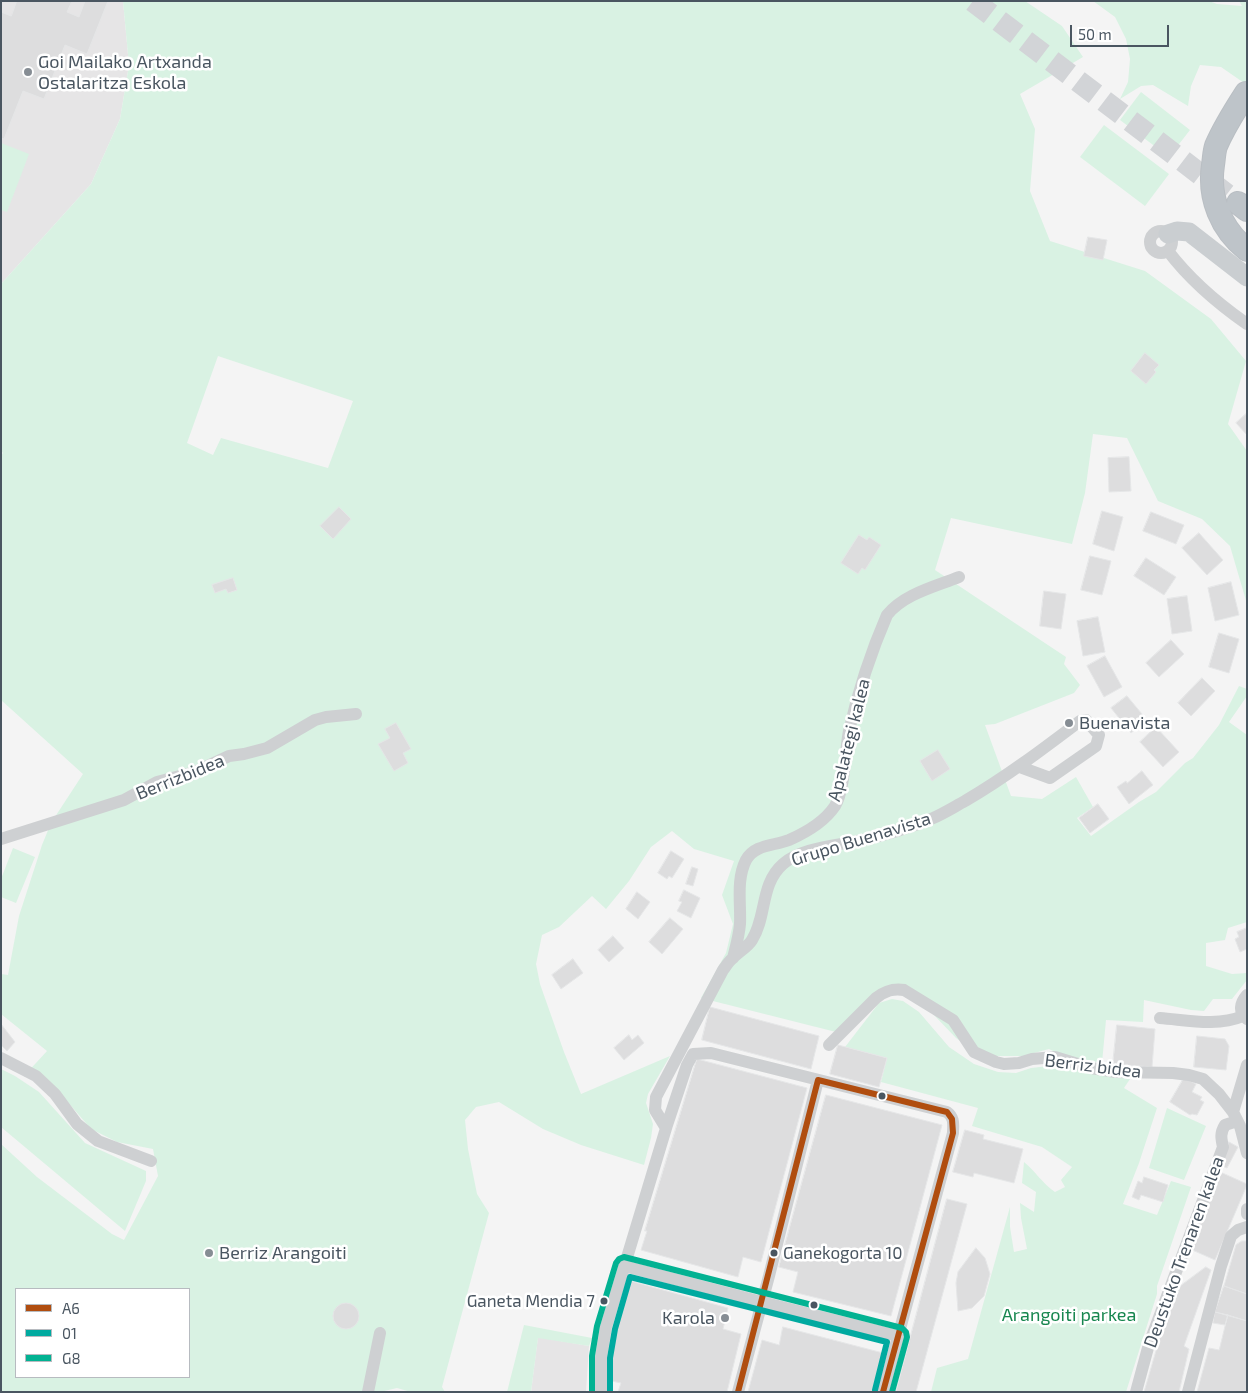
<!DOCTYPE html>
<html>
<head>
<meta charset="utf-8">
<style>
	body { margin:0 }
	#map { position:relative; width:1248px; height:1393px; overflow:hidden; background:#f4f4f4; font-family:"Exo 2",sans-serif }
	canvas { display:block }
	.frame { position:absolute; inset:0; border:2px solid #4a5661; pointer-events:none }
	.legend { position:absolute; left:15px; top:1288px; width:175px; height:90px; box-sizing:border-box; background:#fff; border:1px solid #b7bbc0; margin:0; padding:6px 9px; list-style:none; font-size:15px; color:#4a5661 }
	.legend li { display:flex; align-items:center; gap:10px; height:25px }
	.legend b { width:25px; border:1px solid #b7bbc0 }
	.scale { position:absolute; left:1070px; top:25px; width:99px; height:22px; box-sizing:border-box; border:2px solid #4a5661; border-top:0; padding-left:6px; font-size:15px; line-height:18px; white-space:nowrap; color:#4a5661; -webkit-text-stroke:4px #fff; paint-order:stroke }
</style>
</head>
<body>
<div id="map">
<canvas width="1248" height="1393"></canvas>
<div class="frame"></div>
<ul class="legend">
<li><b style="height:6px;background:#b04d0f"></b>A6</li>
<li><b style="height:6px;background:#00aaa0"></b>01</li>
<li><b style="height:6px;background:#02b292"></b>G8</li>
</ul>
<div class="scale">50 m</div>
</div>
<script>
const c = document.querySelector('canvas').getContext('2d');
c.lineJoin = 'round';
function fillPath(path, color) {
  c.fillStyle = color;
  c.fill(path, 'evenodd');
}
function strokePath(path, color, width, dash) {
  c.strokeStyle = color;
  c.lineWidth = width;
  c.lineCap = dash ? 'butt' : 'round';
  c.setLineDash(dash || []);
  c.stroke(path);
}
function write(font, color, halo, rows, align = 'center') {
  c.font = font + ' "Exo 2",sans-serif';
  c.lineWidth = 5;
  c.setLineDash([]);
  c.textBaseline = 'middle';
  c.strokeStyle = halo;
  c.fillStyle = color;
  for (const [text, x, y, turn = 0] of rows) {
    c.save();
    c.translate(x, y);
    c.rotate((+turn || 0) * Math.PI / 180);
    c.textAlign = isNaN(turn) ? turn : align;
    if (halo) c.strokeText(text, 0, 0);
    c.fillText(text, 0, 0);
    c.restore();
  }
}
fillPath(new Path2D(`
	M 1,1 L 123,1 L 129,65 L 120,119 L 91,184 L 1,284 Z
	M 538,1337 L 589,1346 L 586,1392 L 531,1392 Z`), '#e6e5e6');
fillPath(new Path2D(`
	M 123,1 L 1025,1 L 1062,26 L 1083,57 L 1020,94 L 1035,129 L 1030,191 L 1050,241 L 1145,271 L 1211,319 L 1246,361 L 1228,424 L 1247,451 L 1247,604 L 1230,546 L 1202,519 L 1158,501 L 1127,438 L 1093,434 L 1085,493 L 1072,544 L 951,518 L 935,570 L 1066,657 L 1064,664 L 1080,685 L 1074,693 L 995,724 L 985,725 L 1011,796 L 1042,799 L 1076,777 L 1093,807 L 1077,818 L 1091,836 L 1139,802 L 1156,792 L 1185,763 L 1193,758 L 1219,725 L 1239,686 L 1247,689 L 1247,696 L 1229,722 L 1247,735 L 1247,922 L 1228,928 L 1225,940 L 1206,943 L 1206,966 L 1232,974 L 1247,973 L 1247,980 L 1232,999 L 1213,999 L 1204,1011 L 1191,1010 L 1144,1000 L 1143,1022 L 1106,1020 L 1102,1063 L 1061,1055 L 1049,1049 L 1023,1056 L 994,1056 L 971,1048 L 956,1038 L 909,989 L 895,984 L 836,1032 L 701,998 L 726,953 L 733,924 L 722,895 L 734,861 L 694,849 L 672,831 L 651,847 L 629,881 L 606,909 L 592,896 L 559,927 L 542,935 L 536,964 L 540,984 L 564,1052 L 581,1094 L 670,1056 L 648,1094 L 646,1103 L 653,1124 L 651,1138 L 644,1165 L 581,1145 L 543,1129 L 499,1102 L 476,1107 L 465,1120 L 468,1149 L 477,1194 L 489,1213 L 442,1387 L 445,1392 L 411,1392 L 397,1388 L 380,1392 L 1,1392 L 1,1144 L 37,1177 L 112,1234 L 124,1240 L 158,1176 L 153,1149 L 117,1142 L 91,1129 L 53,1085 L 24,1076 L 47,1051 L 1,1014 L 1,974 L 8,975 L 19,916 L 42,845 L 51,823 L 83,774 L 1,700 L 1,455 L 3,453 L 1,451 L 1,284 L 91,184 L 120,119 L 129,65 ZM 218,356 L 353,401 L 328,468 L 221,438 L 213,455 L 187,443 ZM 16,1289 L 189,1289 L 189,1377 L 16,1377 Z
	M 1093,1 L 1209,1 L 1217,4 L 1242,6 L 1239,1 L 1247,1 L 1247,85 L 1221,67 L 1200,65 L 1191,86 L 1188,106 L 1153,85 L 1141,86 L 1120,99 L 1128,82 L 1130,59 L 1126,39 L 1115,17 Z
	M 1141,92 L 1190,130 L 1169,157 L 1120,120 Z
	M 1104,125 L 1169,174 L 1145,206 L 1080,157 Z
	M 1,143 L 29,154 L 7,212 L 1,210 Z
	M 13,848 L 35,857 L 16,903 L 1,897 L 1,879 Z
	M 892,999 L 903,1001 L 919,1012 L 949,1047 L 974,1064 L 998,1072 L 1016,1073 L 1031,1068 L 1049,1066 L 1068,1067 L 1130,1079 L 1124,1088 L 1157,1108 L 1139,1163 L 1123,1204 L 1157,1215 L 1171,1181 L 1191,1187 L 1157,1286 L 1157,1294 L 1126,1392 L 931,1392 L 937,1368 L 968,1359 L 1010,1207 L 1010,1227 L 1014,1252 L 1027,1249 L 1021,1218 L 1020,1203 L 1034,1212 L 1036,1192 L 1022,1183 L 1024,1162 C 1035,1171 1043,1184 1055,1192 L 1065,1187 L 1061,1180 L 1072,1167 L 1042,1147 L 972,1126 L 978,1108 L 881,1082 L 887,1058 L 845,1047 L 879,1003 Z
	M 1,1069 L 15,1076 L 39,1092 L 85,1143 L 146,1171 L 146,1181 L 125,1231 L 1,1127 Z
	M 1167,1108 L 1206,1126 L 1184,1180 L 1149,1168 Z
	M 524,1325 L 592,1338 L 589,1346 L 538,1338 L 531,1392 L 507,1392 Z`), '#d9f2e3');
const building = new Path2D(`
	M 17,1 L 72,1 L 67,12 L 79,17 L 85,1 L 108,1 L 87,54 L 65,45 L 44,99 L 23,91 L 4,139 L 1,138 L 1,12 L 11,16 Z
	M 1088,237 L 1107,240 L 1103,260 L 1084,256 Z
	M 1145,353 L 1159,365 L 1154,370 L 1156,372 L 1146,384 L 1131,371 Z
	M 1247,413 L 1247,435 L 1236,423 Z
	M 1129,457 L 1131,491 L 1109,492 L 1108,458 Z
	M 339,507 L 351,519 L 333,539 L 320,526 Z
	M 1102,511 L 1123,517 L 1114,551 L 1093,544 Z
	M 1151,512 L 1184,525 L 1176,544 L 1143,531 Z
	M 1199,533 L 1223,560 L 1207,575 L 1182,548 Z
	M 859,535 L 867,540 L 869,537 L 881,545 L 865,570 L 862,568 L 858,574 L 841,563 Z
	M 1090,556 L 1111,561 L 1102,595 L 1081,590 Z
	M 1146,558 L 1176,577 L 1164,595 L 1134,576 Z
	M 233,578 L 237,590 L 228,593 L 226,589 L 215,593 L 212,585 Z
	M 1231,582 L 1239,615 L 1215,621 L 1208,588 Z
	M 1044,591 L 1066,594 L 1061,629 L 1040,626 Z
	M 1187,596 L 1192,631 L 1172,634 L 1167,599 Z
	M 1098,617 L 1105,652 L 1083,656 L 1077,621 Z
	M 1219,633 L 1239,639 L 1229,673 L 1209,667 Z
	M 1171,640 L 1184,654 L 1159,677 L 1146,663 Z
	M 1105,656 L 1122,687 L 1104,697 L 1087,666 Z
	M 1202,678 L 1215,691 L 1191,716 L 1178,703 Z
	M 1127,696 L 1147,720 L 1131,733 L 1111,708 Z
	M 396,723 L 411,749 L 403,753 L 408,763 L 394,771 L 378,744 L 390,738 L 385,729 Z
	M 1156,727 L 1179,752 L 1163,767 L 1140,742 Z
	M 938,750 L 950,769 L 932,781 L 920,761 Z
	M 1142,771 L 1153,785 L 1129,804 L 1117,787 L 1126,781 L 1127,783 Z
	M 1098,804 L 1109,819 L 1090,833 L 1079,818 Z
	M 671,851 L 684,859 L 672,878 L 669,876 L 667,879 L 658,873 Z
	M 692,867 L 698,869 L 693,886 L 686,884 Z
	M 684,890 L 700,898 L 691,918 L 677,911 L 682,902 L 679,901 Z
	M 637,892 L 650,902 L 638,919 L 626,909 Z
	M 670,918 L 683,929 L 662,954 L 649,942 Z
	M 1247,928 L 1247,949 L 1240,952 L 1235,939 L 1239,937 L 1237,932 Z
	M 613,936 L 624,948 L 609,962 L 598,950 Z
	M 573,959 L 583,973 L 561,989 L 552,975 Z
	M 710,1007 L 819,1036 L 811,1069 L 702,1040 Z
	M 1,1024 L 15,1042 L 7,1051 L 1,1045 Z
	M 1117,1025 L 1155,1029 L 1152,1067 L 1113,1064 Z
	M 629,1035 L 632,1040 L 638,1035 L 644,1043 L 624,1060 L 614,1048 Z
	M 1197,1036 L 1225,1039 L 1229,1046 L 1226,1070 L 1194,1067 Z
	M 838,1045 L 887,1058 L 879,1087 L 830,1074 Z
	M 697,1059 L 807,1088 L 761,1262 L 743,1257 L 738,1277 L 641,1250 L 647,1231 L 645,1231 Z
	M 1184,1078 L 1196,1084 L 1192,1092 L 1202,1097 L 1200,1100 L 1204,1102 L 1197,1115 L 1192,1114 L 1190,1115 L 1170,1102 Z
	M 826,1095 L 942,1125 L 891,1316 L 793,1292 L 798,1272 L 779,1267 Z
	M 965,1130 L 984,1135 L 983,1139 L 1023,1149 L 1014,1183 L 974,1173 L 973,1177 L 953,1172 Z
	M 1229,1142 L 1238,1147 L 1227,1168 L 1222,1166 Z
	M 1218,1171 L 1247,1184 L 1247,1185 L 1215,1260 L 1190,1249 Z
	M 1144,1177 L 1168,1185 L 1163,1202 L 1141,1195 L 1139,1200 L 1132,1197 L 1138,1181 L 1142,1183 Z
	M 947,1199 L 967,1204 L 916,1392 L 896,1392 Z
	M 1242,1241 L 1247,1241 L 1247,1294 L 1224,1286 L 1236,1245 Z
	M 976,1248 L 985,1258 L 990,1274 L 984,1296 L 972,1308 L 958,1311 L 956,1283 L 958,1272 Z
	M 1206,1267 L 1211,1270 L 1184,1346 L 1189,1349 L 1179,1392 L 1144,1392 L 1160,1337 L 1179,1287 Z
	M 627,1280 L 728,1308 L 723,1329 L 741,1334 L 727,1392 L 618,1392 L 621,1383 L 607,1380 L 608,1374 L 606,1373 L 608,1364 L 605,1363 Z
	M 1224,1286 L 1247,1294 L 1247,1321 L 1215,1312 Z
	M333 1316a13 13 0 1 1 26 0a13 13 0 1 1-26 0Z
	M 1215,1312 L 1228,1315 L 1225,1325 L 1213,1323 Z
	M 1228,1315 L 1247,1321 L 1247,1392 L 1197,1392 L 1209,1348 L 1219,1350 Z
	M 783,1327 L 883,1353 L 873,1392 L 748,1392 L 762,1340 L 779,1345 Z`);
fillPath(building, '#ddddde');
strokePath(building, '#e5e6e7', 1);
strokePath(new Path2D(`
	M 973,1 L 1238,203`), '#d2d4d7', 22, [22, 11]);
const highway = new Path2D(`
	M 1246,93 C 1235,110 1224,127 1216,146 C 1214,152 1214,159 1213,165 C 1208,198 1221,229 1247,250
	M 1238,203 L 1247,210`);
strokePath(highway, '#b9bec3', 24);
strokePath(new Path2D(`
	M1150 242a11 11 0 1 1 22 0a11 11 0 1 1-22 0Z
	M 1168,251 C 1190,280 1217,303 1247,324
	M 1,839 L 124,800 L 157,782 L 195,772 L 229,756 L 244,754 L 267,748 L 315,720 L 326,717 L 356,714
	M 733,958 C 736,946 739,936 740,924 C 741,903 736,880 746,860 C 755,844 774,846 789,840 C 805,833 825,821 835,806 C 845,789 845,751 849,731 C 858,692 871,652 887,615 C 904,594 934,587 959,577
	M 1247,995 C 1240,1003 1238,1012 1247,1019
	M 1160,1018 C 1187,1020 1217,1027 1243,1016
	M 829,1045 L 876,998 C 885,991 893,988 904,990 L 953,1020 L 974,1052 L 996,1062 L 1004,1064 L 1019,1063 L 1032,1059 L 1055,1057 L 1091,1068 L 1116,1072 L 1173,1073 L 1189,1075 L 1203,1079 L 1219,1094 L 1233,1112 L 1240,1126 L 1247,1153
	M 1,1058 L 36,1076 L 55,1094 L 77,1124 L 98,1141 L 151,1161
	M 1233,1112 L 1247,1065
	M 666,1128 L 655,1110 L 656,1097 L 723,970 C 726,966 729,961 733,958 C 739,951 747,948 752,940 C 767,916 760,884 783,864 C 802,847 838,846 862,840 C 886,835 909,828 931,819 C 943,814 954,807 965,801 C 1006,777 1043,749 1080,721 L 1086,720 L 1099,735 L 1096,746 L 1050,778 L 1020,767
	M 1247,1209 L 1247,1214
	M 624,1266 L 762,1302 L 898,1336
	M 368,1392 L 380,1333
	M 601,1392 L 601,1357 L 606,1327 L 667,1125 L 687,1065 L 693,1054 L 711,1053 L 947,1112 C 955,1118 953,1125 953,1133 L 883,1392
	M 738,1392 L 769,1276 L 818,1080
	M 1136,1392 L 1149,1344 L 1223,1147 C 1221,1138 1220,1133 1225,1125 L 1237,1121
	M 1188,1392 L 1221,1266 L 1231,1236 L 1238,1230 L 1247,1227`), '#ced0d2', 12);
strokePath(new Path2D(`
	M 1168,234 L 1177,231 L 1189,232 L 1247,277`), '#caced1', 19);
strokePath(highway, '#bec4c9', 22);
strokePath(new Path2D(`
	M 738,1392 L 818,1080 L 947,1112 L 952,1119 L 953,1133 L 883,1392`), '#b04d0f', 6);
strokePath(new Path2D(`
	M 610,1392 L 610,1358 L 615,1329 L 630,1277 L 887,1342 L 875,1390`), '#00aaa0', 6);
strokePath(new Path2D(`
	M 592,1392 L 592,1356 L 597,1326 L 616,1263 L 619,1259 L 624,1257 L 902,1328 L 906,1332 L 907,1337 L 892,1392`), '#02b292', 6);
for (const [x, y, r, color] of [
	[28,72,5,"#868d94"],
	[1069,723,5,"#868d94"],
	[882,1096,4.5,"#4a5661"],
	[209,1253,5,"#868d94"],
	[774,1253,4.5,"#4a5661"],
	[604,1301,4.5,"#4a5661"],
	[814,1305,4.5,"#4a5661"],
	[725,1318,5,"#868d94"]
]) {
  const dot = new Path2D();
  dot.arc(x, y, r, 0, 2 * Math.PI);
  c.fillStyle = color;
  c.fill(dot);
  strokePath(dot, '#fff', 2);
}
write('17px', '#4a5661', '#fff', [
	["Ganekogorta 10",783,1253],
	["Ganeta Mendia 7",595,1301,"right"]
], 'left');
write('18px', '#4a5661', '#fff', [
	["Goi Mailako Artxanda",38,62],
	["Ostalaritza Eskola",38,83],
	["Buenavista",1079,723],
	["Berriz Arangoiti",219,1253],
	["Karola",715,1318,"right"]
], 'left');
write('18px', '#4a5661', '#fff', [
	["Apalategi kalea",849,740,-76],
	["Berrizbidea",180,777,-22],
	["Grupo Buenavista",861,839,-17],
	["Berriz bidea",1093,1066,7],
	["Deustuko Trenaren kalea",1184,1252,-70]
]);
write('18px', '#17864f', '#fff', [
	["Arangoiti parkea",1069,1315]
]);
</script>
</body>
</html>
